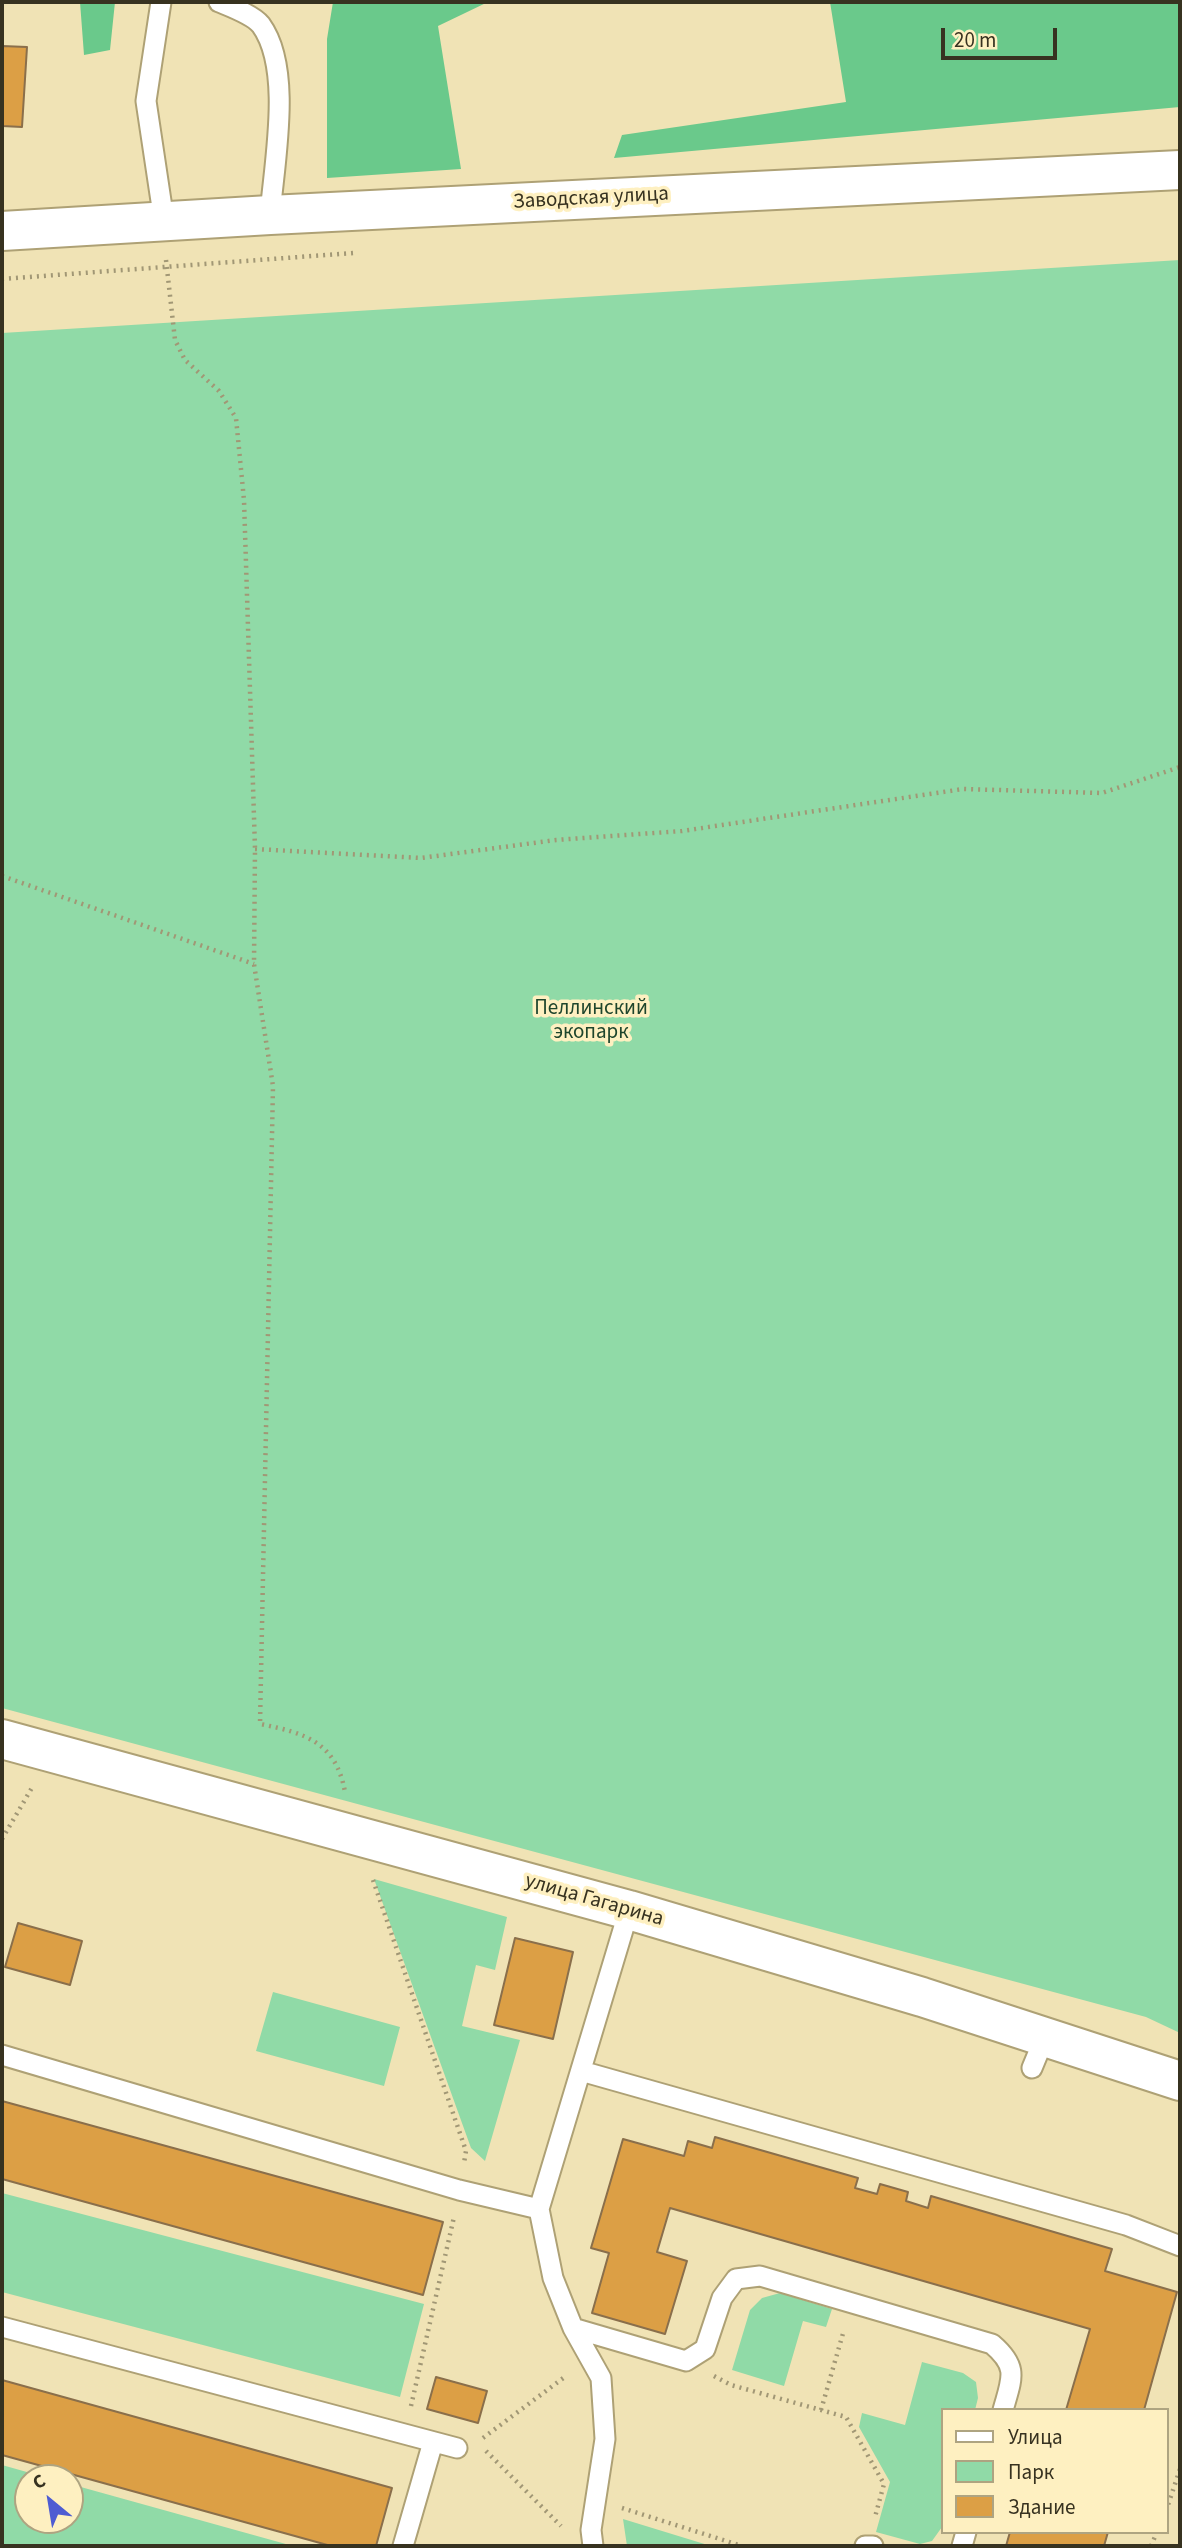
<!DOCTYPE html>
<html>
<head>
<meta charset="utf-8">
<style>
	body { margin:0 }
	#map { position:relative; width:1182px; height:2548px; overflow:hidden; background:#f0e3b5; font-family:"Source Sans 3",sans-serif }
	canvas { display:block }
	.frame { position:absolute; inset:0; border:4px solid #373220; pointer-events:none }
	.legend { position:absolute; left:941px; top:2408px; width:228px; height:126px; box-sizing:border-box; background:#fef0c1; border:2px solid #aea481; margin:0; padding:9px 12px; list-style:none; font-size:21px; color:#373220 }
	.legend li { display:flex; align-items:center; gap:14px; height:35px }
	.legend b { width:35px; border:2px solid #aea481 }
	.north { position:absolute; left:14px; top:2464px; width:70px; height:70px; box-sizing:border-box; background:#fef0c1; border:2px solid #aea481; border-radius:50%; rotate:330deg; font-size:19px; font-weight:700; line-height:28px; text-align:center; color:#373220 }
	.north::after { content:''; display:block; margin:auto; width:24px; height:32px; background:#4e5cd2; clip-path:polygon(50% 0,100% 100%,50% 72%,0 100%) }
	.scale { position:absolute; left:941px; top:28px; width:116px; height:32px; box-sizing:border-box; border:4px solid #373220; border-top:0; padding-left:9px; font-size:21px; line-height:24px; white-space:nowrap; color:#373220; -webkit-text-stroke:5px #fef0c1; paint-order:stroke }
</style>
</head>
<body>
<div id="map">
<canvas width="1182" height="2548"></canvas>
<div class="frame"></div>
<ul class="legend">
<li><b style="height:9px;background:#fff"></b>Улица</li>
<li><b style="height:19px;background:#90daa7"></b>Парк</li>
<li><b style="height:19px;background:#dc9f45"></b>Здание</li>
</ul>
<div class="north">С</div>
<div class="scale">20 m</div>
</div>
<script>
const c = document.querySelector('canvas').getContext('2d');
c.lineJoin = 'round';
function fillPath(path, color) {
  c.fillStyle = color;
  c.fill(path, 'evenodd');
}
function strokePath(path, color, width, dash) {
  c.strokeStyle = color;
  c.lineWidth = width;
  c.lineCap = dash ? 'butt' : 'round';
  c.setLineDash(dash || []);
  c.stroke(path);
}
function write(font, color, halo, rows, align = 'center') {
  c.font = font + ' "Source Sans 3",sans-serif';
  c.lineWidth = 7;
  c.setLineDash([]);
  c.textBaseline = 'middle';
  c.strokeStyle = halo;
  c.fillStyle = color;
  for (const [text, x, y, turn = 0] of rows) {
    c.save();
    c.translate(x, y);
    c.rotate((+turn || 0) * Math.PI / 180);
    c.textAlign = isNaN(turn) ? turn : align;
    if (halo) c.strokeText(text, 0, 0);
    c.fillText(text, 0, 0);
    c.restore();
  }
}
fillPath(new Path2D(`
	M 1180,260 L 1180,2033 L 1146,2017 L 2,1708 L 2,333 Z
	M 374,1879 L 507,1917 L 495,1970 L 476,1965 L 462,2026 L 520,2040 L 485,2161 L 471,2148 Z
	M 273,1992 L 400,2027 L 384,2086 L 256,2051 Z
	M 2,2193 L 424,2304 L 400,2397 L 2,2292 Z
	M 780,2293 L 832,2309 L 826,2327 L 803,2321 L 784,2386 L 732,2370 L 750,2310 L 762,2298 Z
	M 922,2362 L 963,2373 L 976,2382 L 978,2398 L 975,2410 L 942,2410 L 942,2527 L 932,2541 L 920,2544 L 876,2532 L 890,2482 L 859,2427 L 862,2413 L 905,2425 Z
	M 2,2465 L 48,2478 L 28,2478 L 28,2520 L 70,2520 L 70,2484 L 293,2546 L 2,2546 Z
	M 623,2519 L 711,2546 L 627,2546 Z`), '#90daa7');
fillPath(new Path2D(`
	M 80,2 L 115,2 L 110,50 L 84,55 Z
	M 333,2 L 488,2 L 438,26 L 461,169 L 327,178 L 327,39 Z
	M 830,2 L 1180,2 L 1180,107 L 614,158 L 622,135 L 846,102 Z`), '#6ac98b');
const building = new Path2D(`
	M 2,46 L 27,47 L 22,127 L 2,126 Z
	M 18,1923 L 82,1941 L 70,1985 L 5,1967 Z
	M 515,1938 L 573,1952 L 553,2039 L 494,2025 Z
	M 2,2101 L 443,2222 L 423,2295 L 2,2179 Z
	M 715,2137 L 858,2178 L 855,2188 L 877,2194 L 880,2184 L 908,2192 L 906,2201 L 928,2208 L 931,2196 L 1112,2249 L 1105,2271 L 1177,2292 L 1144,2410 L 1066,2410 L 1090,2329 L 670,2208 L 657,2252 L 687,2261 L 665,2334 L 592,2313 L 609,2253 L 591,2248 L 623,2139 L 684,2156 L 688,2141 L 712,2148 Z
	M 436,2377 L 487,2391 L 478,2423 L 427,2409 Z
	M 2,2380 L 392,2488 L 376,2546 L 331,2546 L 2,2455 Z
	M 1010,2532 L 1108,2532 L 1104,2546 L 1006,2546 Z`);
fillPath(building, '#dc9f45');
strokePath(building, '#8a6f4b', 2);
const lane = new Path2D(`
	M 161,2 L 146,101 L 164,221
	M 219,2 C 231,7 253,15 261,25 C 293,69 274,163 270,215
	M 2,2055 L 459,2190 L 539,2209
	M 1032,2068 L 1044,2039
	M 581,2071 L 1126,2225 L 1180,2246
	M 2,2327 L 457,2448
	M 573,2328 L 686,2361 L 705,2349 L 722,2298 L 736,2279 L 760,2276 L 992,2344 C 1019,2367 1012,2378 1003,2410
	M 403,2546 L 433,2442
	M 593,2546 L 591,2530 L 605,2439 L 601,2378 L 573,2328 L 553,2278 L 539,2209 L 629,1910
	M 865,2546 L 873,2546
	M 962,2546 L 966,2532`);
const street = new Path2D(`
	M 2,1739 L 629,1910 L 922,1997 L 1180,2081`);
const secondary = new Path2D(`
	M 2,231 L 270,215 L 1180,170`);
strokePath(lane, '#aea175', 23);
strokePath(street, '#aea175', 42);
strokePath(secondary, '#aea175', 42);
strokePath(new Path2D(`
	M 166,260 L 175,340 L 185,360 L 219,391 L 236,418 L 244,500 L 255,849 L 254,964 L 273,1086 L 260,1724 C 305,1733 336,1742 345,1792
	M 2,279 L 353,253
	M 255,849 L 421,858 L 556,840 L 682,831 L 963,789 L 1102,793 L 1180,767
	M 2,876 L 254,964
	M 2,1839 L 33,1786
	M 373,1880 L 466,2151 L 464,2163
	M 714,2376 L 731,2385 L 846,2417 L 884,2484 L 875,2517
	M 411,2406 L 454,2217
	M 821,2410 L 844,2330
	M 483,2438 L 566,2376
	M 486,2451 L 561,2526
	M 622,2508 L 742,2546
	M 1166,2511 L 1180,2469
	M 1151,2546 L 1157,2532`), '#a19775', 4.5, [2, 5]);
strokePath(lane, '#fff', 19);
strokePath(street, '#fff', 38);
strokePath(secondary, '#fff', 38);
write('21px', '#373220', '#fef0c1', [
	["Заводская улица",591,199,-3],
	["улица Гагарина",594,1901,16]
]);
write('21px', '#1e452c', '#fef0c1', [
	["Пеллинский",591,1009],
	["экопарк",591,1033]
]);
</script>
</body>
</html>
